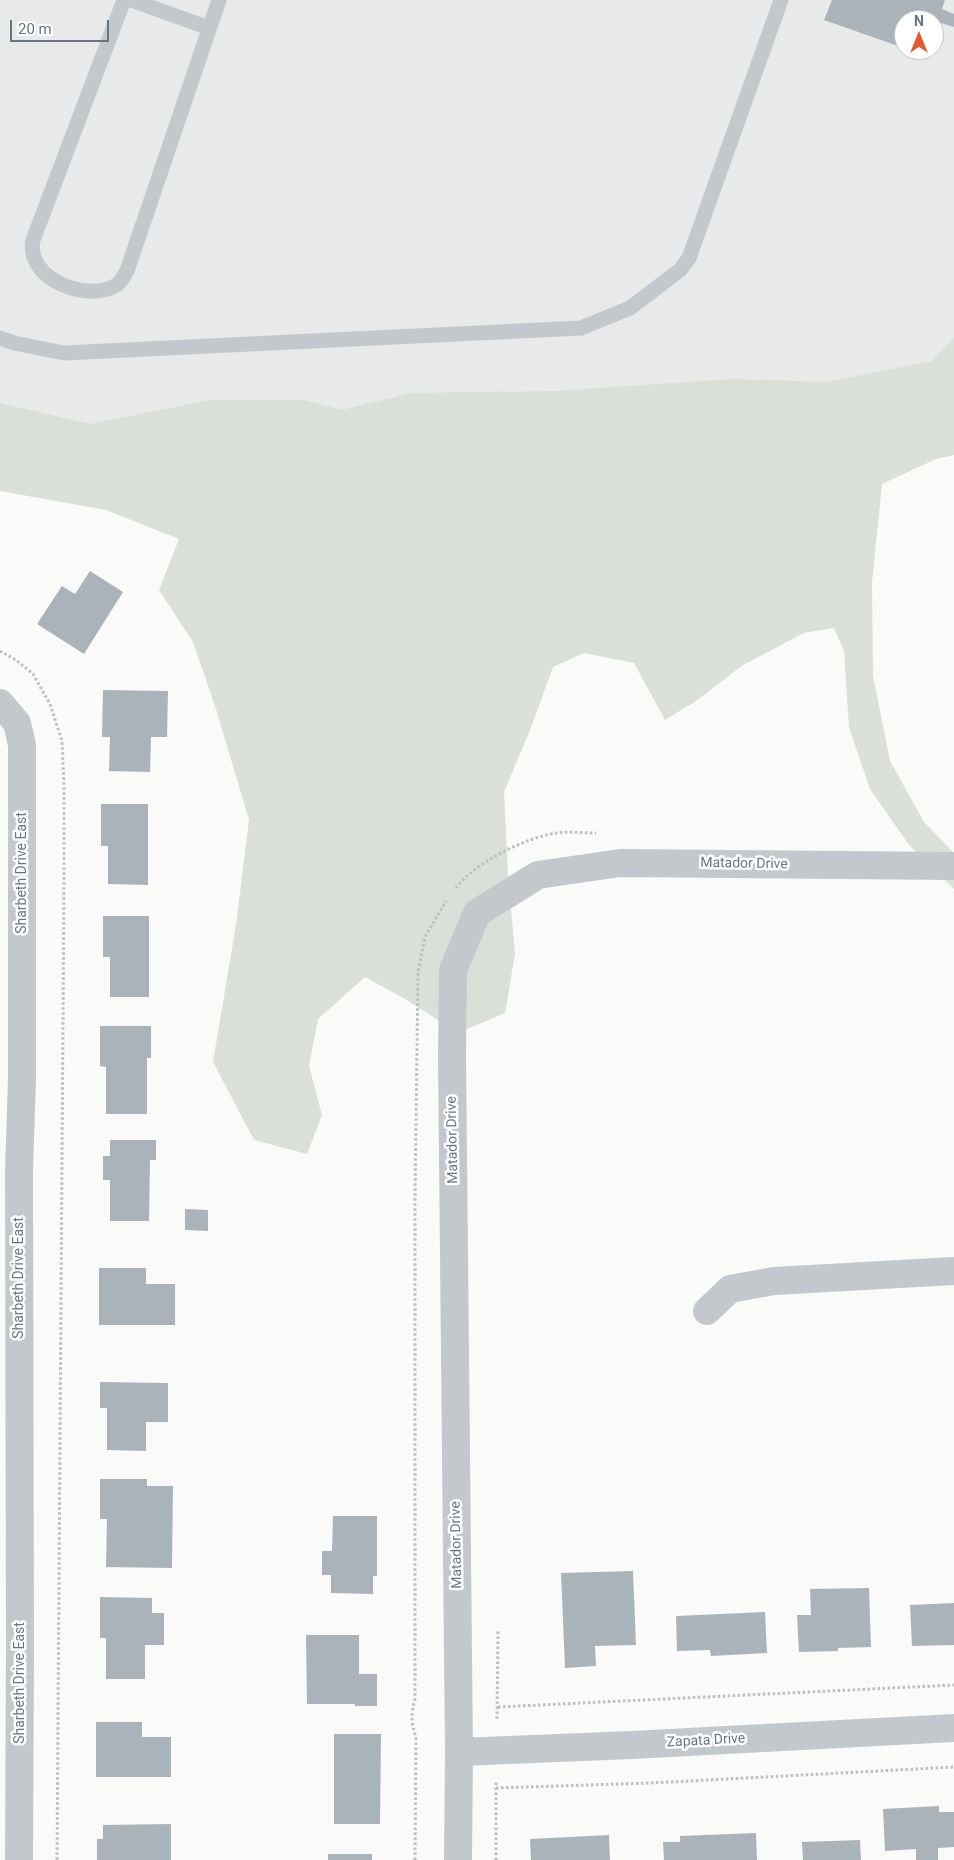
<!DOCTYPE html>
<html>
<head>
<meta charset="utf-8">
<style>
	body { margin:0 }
	#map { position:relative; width:954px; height:1860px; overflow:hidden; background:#fafaf8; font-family:Roboto,sans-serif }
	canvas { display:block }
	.north { position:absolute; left:894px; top:10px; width:50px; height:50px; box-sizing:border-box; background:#fff; border:1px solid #c1c8cd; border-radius:50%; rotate:0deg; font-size:14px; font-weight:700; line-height:20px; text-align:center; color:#657683 }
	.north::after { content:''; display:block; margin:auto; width:18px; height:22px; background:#e4572e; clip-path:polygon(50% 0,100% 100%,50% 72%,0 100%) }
	.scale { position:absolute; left:10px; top:20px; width:99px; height:22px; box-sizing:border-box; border:2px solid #657683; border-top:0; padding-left:6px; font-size:15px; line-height:18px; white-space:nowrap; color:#657683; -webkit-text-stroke:4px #fff; paint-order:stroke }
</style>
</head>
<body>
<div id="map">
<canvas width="954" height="1860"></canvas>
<div class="north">N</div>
<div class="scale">20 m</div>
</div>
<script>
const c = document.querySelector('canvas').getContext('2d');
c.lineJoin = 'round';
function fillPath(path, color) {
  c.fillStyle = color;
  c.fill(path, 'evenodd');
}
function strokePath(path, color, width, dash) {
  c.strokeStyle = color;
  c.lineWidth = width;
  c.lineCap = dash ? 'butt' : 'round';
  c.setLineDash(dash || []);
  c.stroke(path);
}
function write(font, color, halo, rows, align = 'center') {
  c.font = font + ' Roboto,sans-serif';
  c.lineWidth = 5;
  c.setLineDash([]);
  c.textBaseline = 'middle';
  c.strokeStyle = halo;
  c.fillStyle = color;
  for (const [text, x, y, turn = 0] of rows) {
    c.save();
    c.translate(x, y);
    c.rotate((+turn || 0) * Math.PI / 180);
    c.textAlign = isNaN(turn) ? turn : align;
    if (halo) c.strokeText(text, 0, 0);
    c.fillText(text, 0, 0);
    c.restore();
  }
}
fillPath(new Path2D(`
	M 0,0 L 954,0 L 954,419 L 0,475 ZM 904,20 L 934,20 L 934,50 L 904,50 Z`), '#e8e9e9');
fillPath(new Path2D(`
	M 954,338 L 954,455 L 936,459 L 882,484 L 872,582 L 873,676 L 890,761 L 924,822 L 954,853 L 954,889 L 909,845 L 870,789 L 849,727 L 844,651 L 834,628 L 804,633 L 743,665 L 696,701 L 665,720 L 634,663 L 584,653 L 553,667 L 532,725 L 504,792 L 508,874 L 515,954 L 505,1013 L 458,1033 L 405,999 L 365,977 L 318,1019 L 309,1066 L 322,1115 L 307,1154 L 254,1140 L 213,1062 L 236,925 L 249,820 L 216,709 L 193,642 L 159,590 L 179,539 L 106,510 L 0,491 L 0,403 L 90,424 L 211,400 L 304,400 L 342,410 L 411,393 L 556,391 L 732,379 L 827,382 L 932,361 Z`), '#dadfd7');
fillPath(new Path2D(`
	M 832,0 L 945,0 L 942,9 L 954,14 L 954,27 L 941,23 L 934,42 L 934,20 L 904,20 L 904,48 L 824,20 Z
	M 909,50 L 931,50 L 928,57 Z
	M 90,571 L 123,592 L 84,654 L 37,624 L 62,586 L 75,594 Z
	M 103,690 L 168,691 L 167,737 L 151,737 L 150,772 L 109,771 L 110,737 L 102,737 Z
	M 101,804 L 148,804 L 148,885 L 108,884 L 108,846 L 101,846 Z
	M 103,916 L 149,916 L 149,997 L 110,997 L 110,957 L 103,957 Z
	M 100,1026 L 151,1026 L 151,1058 L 147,1058 L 147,1114 L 106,1114 L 106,1067 L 100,1066 Z
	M 110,1140 L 156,1140 L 156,1160 L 150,1160 L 149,1221 L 110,1221 L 110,1180 L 103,1180 L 103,1156 L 110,1156 Z
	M 185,1209 L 208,1210 L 208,1231 L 185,1230 Z
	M 99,1268 L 146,1268 L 146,1284 L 175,1284 L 175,1325 L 99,1325 Z
	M 100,1382 L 168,1383 L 168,1422 L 146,1422 L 146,1451 L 107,1450 L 107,1408 L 100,1408 Z
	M 100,1479 L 147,1479 L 147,1486 L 173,1486 L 172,1568 L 106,1567 L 107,1519 L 100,1519 Z
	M 333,1516 L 377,1516 L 377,1576 L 373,1576 L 373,1594 L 331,1593 L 331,1575 L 322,1575 L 322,1551 L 332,1551 Z
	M 633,1571 L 636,1645 L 595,1646 L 596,1666 L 565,1668 L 561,1573 Z
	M 869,1588 L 871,1647 L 838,1648 L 838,1651 L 799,1652 L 797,1615 L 811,1615 L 810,1589 Z
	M 100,1597 L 152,1598 L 152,1613 L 164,1613 L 164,1645 L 145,1645 L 145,1679 L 106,1679 L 106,1638 L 100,1638 Z
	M 954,1603 L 954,1645 L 912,1646 L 910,1605 Z
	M 765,1612 L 767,1653 L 711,1656 L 710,1650 L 677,1651 L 676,1616 Z
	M 306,1635 L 359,1635 L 359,1674 L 377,1674 L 377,1706 L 355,1706 L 355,1704 L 307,1704 Z
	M 96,1722 L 142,1722 L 142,1737 L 171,1737 L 171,1777 L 96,1777 Z
	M 334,1734 L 381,1734 L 380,1824 L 334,1824 Z
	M 939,1806 L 939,1812 L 954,1812 L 954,1847 L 938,1848 L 938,1860 L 916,1860 L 916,1849 L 885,1851 L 883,1809 Z
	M 171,1824 L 171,1860 L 97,1860 L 97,1839 L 103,1839 L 103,1825 Z
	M 756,1833 L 757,1860 L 664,1860 L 663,1842 L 680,1842 L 680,1836 Z
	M 609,1835 L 610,1860 L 531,1860 L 530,1839 Z
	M 860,1840 L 861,1860 L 803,1860 L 802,1842 Z
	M 328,1854 L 372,1854 L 372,1860 L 328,1860 Z`), '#aab3b9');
strokePath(new Path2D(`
	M 0,651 L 16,660 L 33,674 L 50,704 L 62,741 L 64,785 L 64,882 L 57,1860
	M 456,888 C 474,863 526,837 557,833 C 569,831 583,833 596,833
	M 498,1707 L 954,1685
	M 497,1719 L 498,1631
	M 496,1788 L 651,1783 L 954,1767
	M 415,1860 L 416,1737 C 411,1723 411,1713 415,1699 L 415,1198 L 418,972 L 425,937 L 446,901
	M 496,1860 L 496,1781`), '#bbbfc2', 3, [2.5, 2.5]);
strokePath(new Path2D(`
	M 124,0 L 33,240 C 25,280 90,304 118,284 C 122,281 124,275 127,271 L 219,0
	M 131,0 L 209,28
	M 0,338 L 14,343 L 64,353 L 581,328 L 630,308 L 680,270 L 689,258 L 781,0`), '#c3c8cc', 15);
strokePath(new Path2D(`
	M 0,703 L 17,723 L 22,745 L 22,1079 L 19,1171 L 20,1646 L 19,1860
	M 707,1311 L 730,1289 L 774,1281 L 954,1271
	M 459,1752 L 632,1745 L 954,1728
	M 458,1860 L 459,1752 L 452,1057 L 453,970 L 477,913 L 538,875 L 620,863 L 954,866`), '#c3c8cc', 28);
write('14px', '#657683', '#fff', [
	["Matador Drive",744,864,1],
	["Sharbeth Drive East",22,873,-90],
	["Matador Drive",453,1140,-91],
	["Sharbeth Drive East",19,1278,-90],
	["Matador Drive",457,1545,-91],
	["Sharbeth Drive East",20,1683,-90],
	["Zapata Drive",706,1741,-3]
]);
</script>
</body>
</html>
